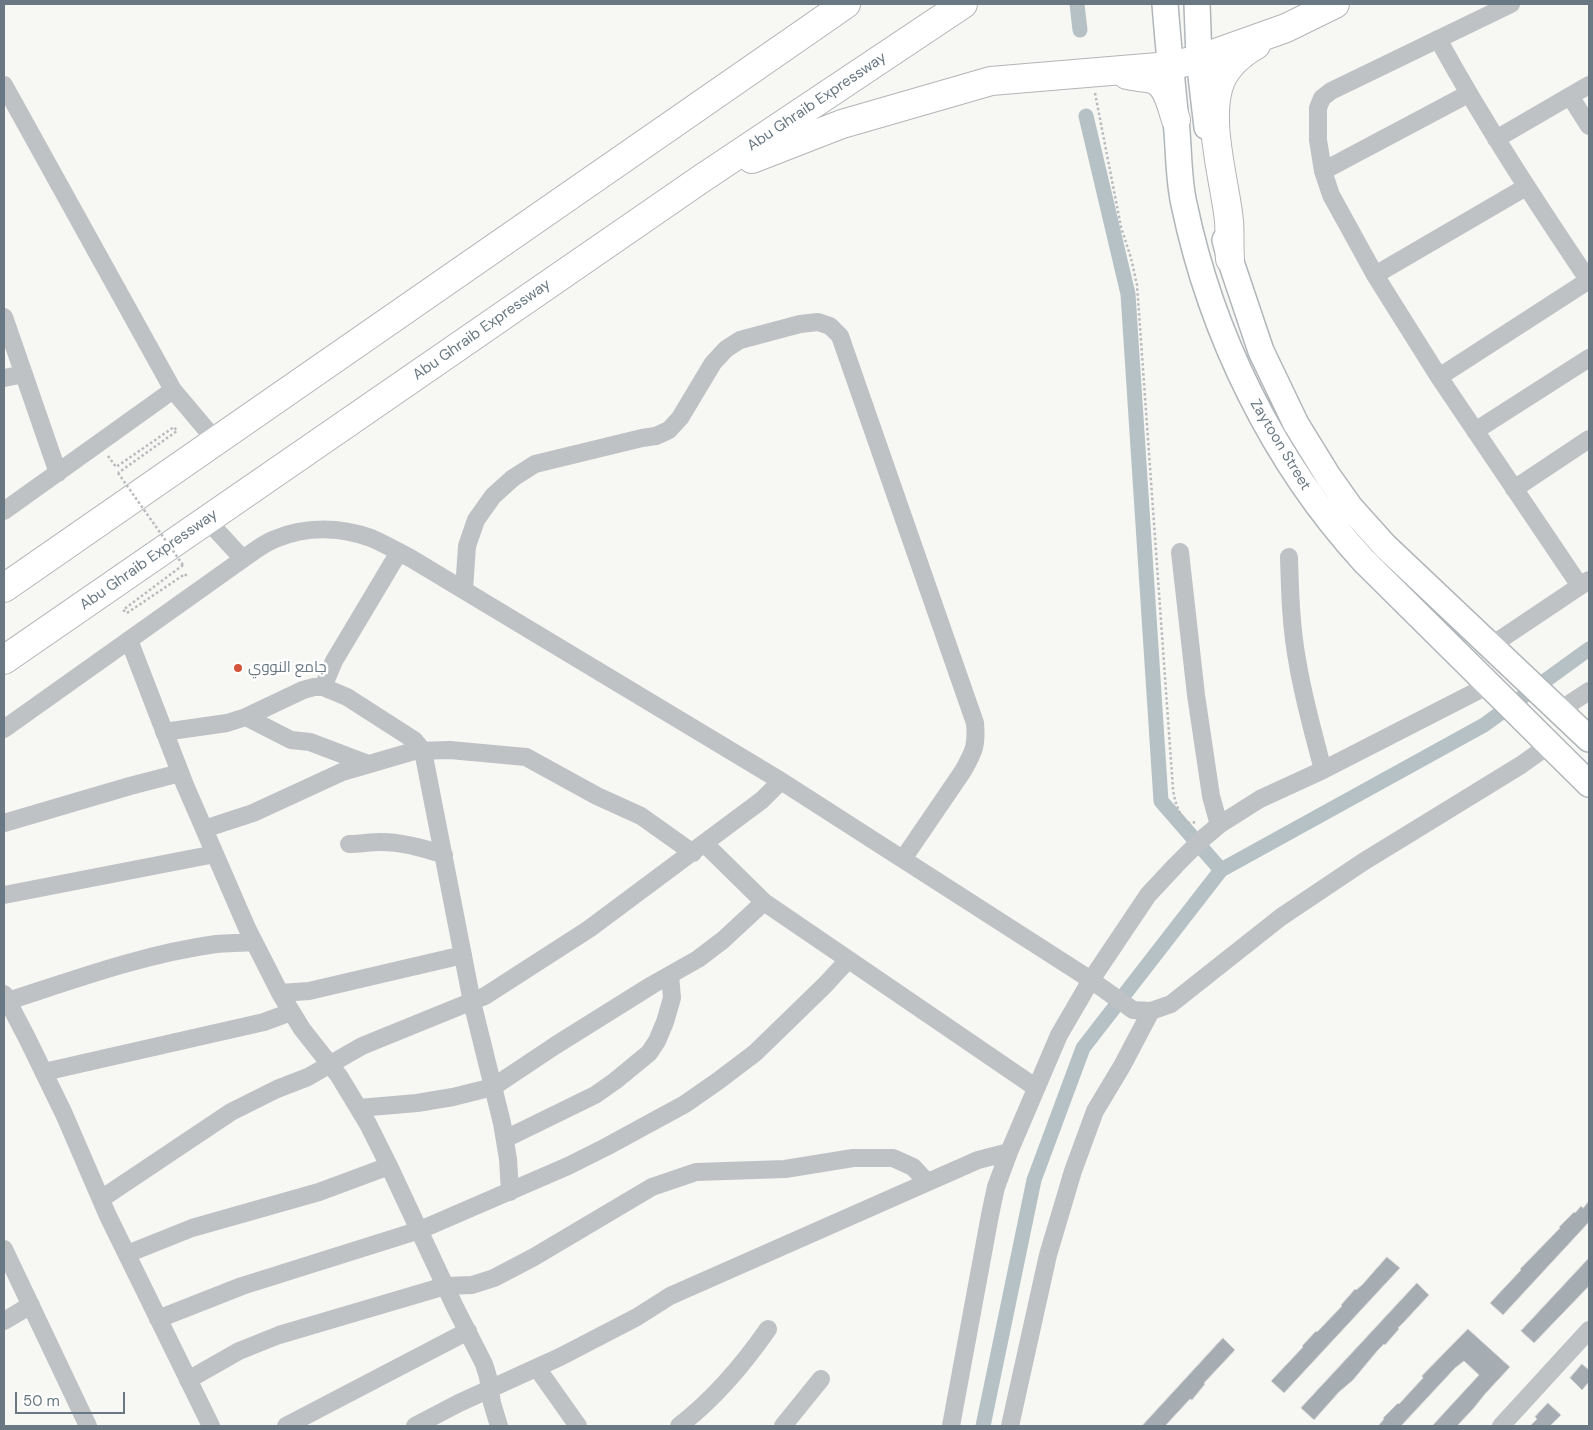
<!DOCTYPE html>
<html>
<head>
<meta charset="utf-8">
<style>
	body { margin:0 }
	#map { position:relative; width:1593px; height:1430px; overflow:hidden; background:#f7f7f4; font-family:"DM Sans",sans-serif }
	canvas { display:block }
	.frame { position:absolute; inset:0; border:5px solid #697882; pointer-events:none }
	.scale { position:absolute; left:15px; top:1392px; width:110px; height:22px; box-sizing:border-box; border:2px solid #697882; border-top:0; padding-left:6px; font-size:15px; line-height:18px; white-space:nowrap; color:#697882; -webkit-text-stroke:4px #fff; paint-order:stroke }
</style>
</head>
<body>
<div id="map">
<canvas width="1593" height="1430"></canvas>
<div class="frame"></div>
<div class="scale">50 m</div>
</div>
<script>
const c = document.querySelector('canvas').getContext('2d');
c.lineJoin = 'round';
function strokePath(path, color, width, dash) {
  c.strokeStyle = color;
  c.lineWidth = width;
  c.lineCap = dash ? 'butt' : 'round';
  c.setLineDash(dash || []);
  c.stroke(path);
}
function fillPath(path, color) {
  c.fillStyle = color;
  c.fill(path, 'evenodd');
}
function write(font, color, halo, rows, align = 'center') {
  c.font = font + ' "DM Sans",Cairo,sans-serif';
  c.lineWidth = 5;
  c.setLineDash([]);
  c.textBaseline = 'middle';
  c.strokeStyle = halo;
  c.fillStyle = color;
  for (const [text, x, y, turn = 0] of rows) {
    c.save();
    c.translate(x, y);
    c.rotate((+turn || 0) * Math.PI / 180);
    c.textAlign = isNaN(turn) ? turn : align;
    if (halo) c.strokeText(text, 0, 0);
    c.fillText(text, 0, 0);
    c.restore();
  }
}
strokePath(new Path2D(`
	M 1077,4 L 1080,30
	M 1086,116 L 1128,294 L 1161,801 L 1221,870
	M 983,1426 L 1034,1180 L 1083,1048 L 1221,870 L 1484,725 L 1589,649`), '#b5c1c4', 15);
const building = new Path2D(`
	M 1589,1201 L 1589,1222 L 1503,1315 L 1490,1303 L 1521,1270 L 1520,1269 L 1560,1228 L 1559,1227 L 1574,1212 L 1575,1213 L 1581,1206 L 1583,1208 Z
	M 1387,1257 L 1400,1268 L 1284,1393 L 1271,1381 L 1303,1347 L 1302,1346 L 1316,1331 L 1317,1332 L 1342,1306 L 1341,1305 L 1355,1289 L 1356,1290 L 1362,1285 Z
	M 1589,1258 L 1589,1286 L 1534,1343 L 1521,1331 Z
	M 1417,1283 L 1429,1295 L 1404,1322 L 1398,1328 L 1399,1329 L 1385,1345 L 1384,1344 L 1378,1350 L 1353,1380 L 1339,1392 L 1314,1420 L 1301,1408 Z
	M 1468,1329 L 1510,1367 L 1485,1394 L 1473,1409 L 1457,1426 L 1432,1426 L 1479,1375 L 1464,1361 L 1455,1368 L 1401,1426 L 1378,1426 L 1384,1419 L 1383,1418 L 1398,1403 L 1399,1404 L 1423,1378 L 1422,1376 Z
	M 1223,1338 L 1235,1350 L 1204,1383 L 1205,1384 L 1192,1400 L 1190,1399 L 1165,1426 L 1142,1426 Z
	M 1582,1364 L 1589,1370 L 1589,1382 L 1582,1390 L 1570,1378 Z
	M 1548,1403 L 1561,1415 L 1550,1426 L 1530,1426 L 1537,1419 L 1535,1417 Z`);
fillPath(building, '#a6adb2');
strokePath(building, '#d8d8d7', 1);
const secondary = new Path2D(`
	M 1165,4 C 1168,43 1172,82 1176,121 C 1179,147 1178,178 1184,204 C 1211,334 1274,463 1364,561 L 1589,784
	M 1197,4 L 1199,59 L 1207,127
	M 1225,240 L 1230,259 L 1261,351 L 1296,424 L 1328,476 L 1350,507 L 1385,546 L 1589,739`);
const motorway = new Path2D(`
	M 1127,75 C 1135,77 1144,77 1152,79 C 1168,84 1171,106 1176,120
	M 752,159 L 842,124 L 991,81 L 1170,66 L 1199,59 L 1286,28 L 1335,4
	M 1230,259 C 1229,246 1230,233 1229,221 C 1225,181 1205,118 1221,80 C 1228,65 1242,53 1256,45
	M 4,588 L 846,4
	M 4,660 L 701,179 L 963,4`);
strokePath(secondary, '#b1b6ba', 28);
strokePath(motorway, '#b2b5b8', 30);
strokePath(new Path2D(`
	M 1095,93 L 1121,227 L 1131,258 L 1137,285 L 1173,789 C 1175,803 1178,812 1187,823 L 1197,822
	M 108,456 L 116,467 L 174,427 L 177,431 L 118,473
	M 183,565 L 123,610 L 127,613 L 185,574 L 188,578`), '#b8bbbd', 2.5, [2.5, 2.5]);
strokePath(new Path2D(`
	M 1511,4 L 1331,91 L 1322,98 L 1318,108 L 1318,140 L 1323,171 L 1331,195 L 1375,275 L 1439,377 L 1580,586
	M 1438,39 C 1484,123 1536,202 1589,281
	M 4,85 L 173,390 L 216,441
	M 1570,96 L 1589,126
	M 1496,139 L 1589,85
	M 1323,171 L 1468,94
	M 1375,275 L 1526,187
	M 4,317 L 58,473
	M 1439,377 L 1589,280
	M 4,378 L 24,374
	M 1475,431 L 1589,358
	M 1514,489 L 1589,439
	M 4,511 L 173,390
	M 207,520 L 243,559 C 253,552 264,543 275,539 C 306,526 340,527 371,538 C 385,544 399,552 412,559 L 781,781 L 1091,980 L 1133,1010 L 1151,1011 L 1171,1004 L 1281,917 L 1363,862 L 1521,765 L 1549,745
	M 1180,552 L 1196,695 L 1211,796 L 1219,825
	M 1289,557 C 1290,593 1291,629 1298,665 C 1304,701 1314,735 1323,770
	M 464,590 L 467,546 L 476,520 L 493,496 L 513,478 L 535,464 L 642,438 L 656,436 L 669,430 L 680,418 L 713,363 L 726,349 L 740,340 L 800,324 L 818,322 L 830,326 L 840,336 L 975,723 C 977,746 974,751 963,771 L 903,859
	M 129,640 L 185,785 L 247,928 L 280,993 L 302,1029 L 339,1076 L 368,1124 L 389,1166 L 455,1307 L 484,1364 L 488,1377 L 492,1403 L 499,1426
	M 1492,645 L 1589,580
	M 323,687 L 334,661 L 399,552
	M 1560,710 L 1589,691
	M 246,717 L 291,740 L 310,742 L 368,764
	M 4,729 L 243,559
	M 164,732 L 227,723 L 246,717 L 303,690 L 314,687 L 323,687 L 347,697 L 414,740 L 423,751 L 472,1002 L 502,1123 L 508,1159 L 510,1192
	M 4,823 L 130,786 L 180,773
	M 204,829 L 253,813 L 342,772 L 414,751 L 450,750 L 526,757 L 597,796 L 641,816 L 693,853
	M 349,844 C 360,844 370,842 381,842 C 402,842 424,848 444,855
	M 705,844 L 764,902 L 1035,1087
	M 4,895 L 215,854
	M 280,993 L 309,991 L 463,955
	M 4,994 L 27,1038 L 64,1114 L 108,1216 L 211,1426
	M 8,1001 C 76,979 144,954 216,944 C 228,943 241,943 254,942
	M 44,1072 L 264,1022 L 291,1012
	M 359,1108 L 417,1103 L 453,1097 L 493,1087 L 556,1045 L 652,985 L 698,959 L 723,940 L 764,902
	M 505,1139 L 595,1095 L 615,1081 L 649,1053 L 657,1041 L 665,1022 L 672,998 L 670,975
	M 101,1199 L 231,1112 L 277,1089 L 308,1077 L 362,1046 L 485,996 L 589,929 L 762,800 L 781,781
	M 4,1249 L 88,1426
	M 127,1254 L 192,1228 L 319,1192 L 389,1166
	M 158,1319 L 242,1286 L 420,1230 L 568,1166 L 606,1147 L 685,1104 L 718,1081 L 755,1053 L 825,985 L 848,960
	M 4,1321 L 31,1305
	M 537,1368 L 578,1426
	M 188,1380 L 239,1351 L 279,1335 L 445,1286 L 472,1285 L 494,1278 L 534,1257 L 652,1187 L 696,1172 L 785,1169 L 853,1158 L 893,1158 L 913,1167 L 927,1182
	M 286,1426 L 468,1331
	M 415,1426 L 459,1403 L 560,1357 L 637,1317 L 670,1296 L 978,1160 L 1009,1152
	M 679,1426 C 714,1399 743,1365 768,1329
	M 783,1426 L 821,1379
	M 951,1426 L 990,1215 L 996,1187 L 1009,1152 L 1059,1035 L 1091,980 L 1148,895 L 1176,865 L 1200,841 L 1219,825 L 1260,799 L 1323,770 L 1489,685
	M 1010,1426 L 1048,1255 L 1073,1171 L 1095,1111 L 1122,1066 L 1151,1011
	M 1501,1426 L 1589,1330`), '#bec2c5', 18);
strokePath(secondary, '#fff', 25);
strokePath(motorway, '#fff', 28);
strokePath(new Path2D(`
	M 118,473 L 183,565`), '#b8bbbd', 2.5, [2.5, 2.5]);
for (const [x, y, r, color] of [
	[238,668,5,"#d35438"]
]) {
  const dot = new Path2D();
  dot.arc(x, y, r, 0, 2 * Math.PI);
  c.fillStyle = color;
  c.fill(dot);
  strokePath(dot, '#fff', 2);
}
write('15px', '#697882', '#fff', [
	["Abu Ghraib Expressway",817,102,-34],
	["Abu Ghraib Expressway",482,330,-35],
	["Zaytoon Street",1280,445,59],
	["Abu Ghraib Expressway",149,560,-35]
]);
write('15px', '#697882', '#fff', [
	["جامع النووي",248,668]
], 'left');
</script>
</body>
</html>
